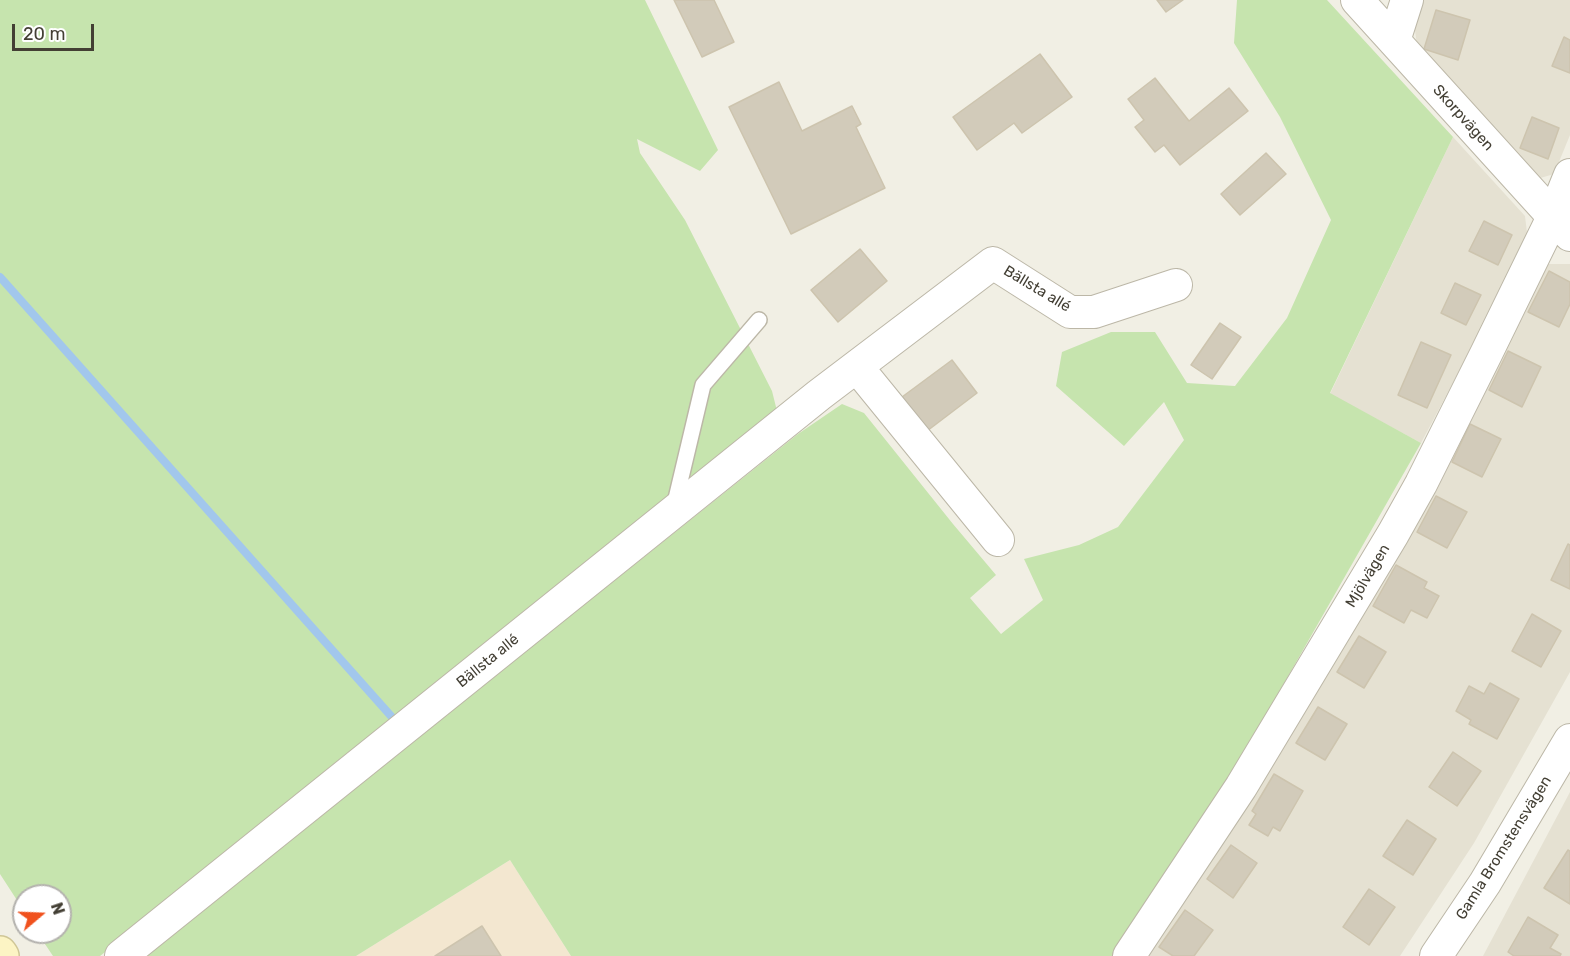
<!DOCTYPE html>
<html>
<head>
<meta charset="utf-8">
<style>
	body { margin:0 }
	#map { position:relative; width:1570px; height:956px; overflow:hidden; background:#f1efe4; font-family:Rubik,sans-serif }
	canvas { display:block }
	.north { position:absolute; left:12px; top:884px; width:60px; height:60px; box-sizing:border-box; background:#fff; border:2px solid #b4b2ae; border-radius:50%; rotate:71deg; font-size:16px; font-weight:700; line-height:24px; text-align:center; color:#433f34 }
	.north::after { content:''; display:block; margin:auto; width:21px; height:27px; background:#f0511d; clip-path:polygon(50% 0,100% 100%,50% 72%,0 100%) }
	.scale { position:absolute; left:12px; top:24px; width:82px; height:27px; box-sizing:border-box; border:3px solid #433f34; border-top:0; padding-left:8px; font-size:18px; line-height:21px; white-space:nowrap; color:#433f34; -webkit-text-stroke:4px #fff; paint-order:stroke }
</style>
</head>
<body>
<div id="map">
<canvas width="1570" height="956"></canvas>
<div class="north">N</div>
<div class="scale">20 m</div>
</div>
<script>
const c = document.querySelector('canvas').getContext('2d');
c.lineJoin = 'round';
function fillPath(path, color) {
  c.fillStyle = color;
  c.fill(path, 'evenodd');
}
function strokePath(path, color, width, dash) {
  c.strokeStyle = color;
  c.lineWidth = width;
  c.lineCap = dash ? 'butt' : 'round';
  c.setLineDash(dash || []);
  c.stroke(path);
}
function write(font, color, halo, rows, align = 'center') {
  c.font = font + ' Rubik,sans-serif';
  c.lineWidth = 4.5;
  c.setLineDash([]);
  c.textBaseline = 'middle';
  c.strokeStyle = halo;
  c.fillStyle = color;
  for (const [text, x, y, turn = 0] of rows) {
    c.save();
    c.translate(x, y);
    c.rotate((+turn || 0) * Math.PI / 180);
    c.textAlign = isNaN(turn) ? turn : align;
    if (halo) c.strokeText(text, 0, 0);
    c.fillText(text, 0, 0);
    c.restore();
  }
}
fillPath(new Path2D(`
	M 1420,0 L 1570,0 L 1570,135 L 1554,174 L 1537,179 L 1418,54 L 1414,22 Z
	M 1453,137 L 1525,216 L 1528,241 L 1421,443 L 1330,394 Z
	M 1548,264 L 1570,264 L 1570,672 L 1474,843 L 1400,956 L 1146,956 L 1361,618 Z
	M 1570,792 L 1570,956 L 1483,956 Z`), '#e5e1d2');
fillPath(new Path2D(`
	M 510,860 L 571,956 L 356,956 Z`), '#f3e7d0');
fillPath(new Path2D(`
	M 0,0 L 645,0 L 718,150 L 700,171 L 637,139 L 640,153 L 685,220 L 772,391 L 778,415 L 758,440 L 100,956 L 53,956 L 37,932 L 60,932 L 60,896 L 24,896 L 24,911 L 0,874 Z
	M 1237,0 L 1327,0 L 1453,137 L 1330,393 L 1421,443 L 1209,815 L 1112,956 L 571,956 L 510,860 L 356,956 L 144,956 L 798,434 L 842,404 L 864,413 L 953,524 L 996,575 L 970,598 L 1001,634 L 1043,600 L 1024,559 L 1079,545 L 1118,527 L 1184,440 L 1164,402 L 1124,446 L 1056,386 L 1062,352 L 1111,332 L 1155,332 L 1187,383 L 1235,386 L 1287,318 L 1331,220 L 1280,117 L 1234,43 Z`), '#c6e4ae');
strokePath(new Path2D(`
	M 0,277 L 399,725`), '#a2c7ec', 8);
const building = new Path2D(`
	M 674,0 L 714,0 L 734,42 L 702,57 Z
	M 1157,0 L 1183,0 L 1166,12 Z
	M 1436,10 L 1470,20 L 1458,60 L 1424,49 Z
	M 1564,37 L 1570,40 L 1570,73 L 1552,66 Z
	M 1040,54 L 1072,97 L 1022,133 L 1014,123 L 977,150 L 953,117 Z
	M 1155,78 L 1189,121 L 1229,88 L 1248,111 L 1180,165 L 1164,145 L 1155,152 L 1135,127 L 1144,120 L 1128,99 Z
	M 779,82 L 802,131 L 852,106 L 861,124 L 856,127 L 885,188 L 791,234 L 729,107 Z
	M 1532,117 L 1559,128 L 1548,159 L 1520,148 Z
	M 1266,153 L 1286,174 L 1240,215 L 1221,194 Z
	M 1484,221 L 1512,235 L 1498,265 L 1469,251 Z
	M 860,249 L 887,281 L 838,322 L 811,290 Z
	M 1549,271 L 1570,282 L 1570,304 L 1559,327 L 1528,312 Z
	M 1455,283 L 1481,295 L 1466,325 L 1441,313 Z
	M 1220,323 L 1241,337 L 1212,379 L 1191,365 Z
	M 1421,342 L 1451,355 L 1427,408 L 1398,395 Z
	M 1508,351 L 1541,367 L 1522,407 L 1489,390 Z
	M 952,360 L 977,393 L 927,431 L 902,397 Z
	M 1470,424 L 1501,439 L 1482,477 L 1452,462 Z
	M 1436,496 L 1467,512 L 1447,548 L 1417,532 Z
	M 1568,544 L 1570,545 L 1570,589 L 1551,580 Z
	M 1396,565 L 1427,582 L 1424,588 L 1439,596 L 1427,618 L 1411,610 L 1404,623 L 1373,606 Z
	M 1532,614 L 1561,631 L 1541,667 L 1512,651 Z
	M 1359,636 L 1386,652 L 1364,688 L 1337,672 Z
	M 1490,683 L 1519,699 L 1497,739 L 1469,724 L 1471,720 L 1456,711 L 1469,686 L 1484,694 Z
	M 1318,707 L 1347,724 L 1325,760 L 1296,743 Z
	M 1453,752 L 1481,771 L 1457,806 L 1429,787 Z
	M 1274,774 L 1303,791 L 1280,831 L 1273,827 L 1268,836 L 1249,825 L 1256,814 L 1252,811 Z
	M 1407,820 L 1436,839 L 1413,875 L 1383,856 Z
	M 1231,845 L 1257,863 L 1233,898 L 1207,879 Z
	M 1568,850 L 1570,851 L 1570,904 L 1544,888 Z
	M 1369,889 L 1395,907 L 1369,945 L 1343,927 Z
	M 1185,910 L 1213,930 L 1194,956 L 1173,956 L 1159,947 Z
	M 1528,917 L 1558,935 L 1550,948 L 1561,954 L 1560,956 L 1514,956 L 1508,952 Z
	M 482,926 L 501,956 L 435,956 Z`);
fillPath(building, '#d2cbba');
strokePath(building, '#cdc4ae', 1.5);
const lane = new Path2D(`
	M 674,507 L 703,385 L 759,320`);
const street = new Path2D(`
	M 1357,0 L 1570,235
	M 1394,41 L 1407,0
	M 857,367 L 998,540
	M 121,956 L 819,395 L 993,263 L 1070,312 L 1094,312 L 1176,285
	M 1129,956 L 1241,787 L 1393,534 L 1421,484 L 1486,354 L 1553,217 L 1570,175
	M 1436,956 L 1485,883 L 1570,740`);
const secondary = new Path2D(`
	M 0,953 L 2,956`);
strokePath(lane, '#bcb7a7', 18);
strokePath(street, '#bcb7a7', 34);
strokePath(secondary, '#cfc696', 36);
strokePath(lane, '#fff', 15);
strokePath(street, '#fff', 32);
strokePath(secondary, '#fcf4c4', 33);
write('15px', '#433f34', '#fff', [
	["Skorpvägen",1463,118,48],
	["Bällsta allé",1037,289,31],
	["Mjölvägen",1368,576,-59],
	["Bällsta allé",488,661,-39],
	["Gamla Bromstensvägen",1504,848,-58]
]);
</script>
</body>
</html>
